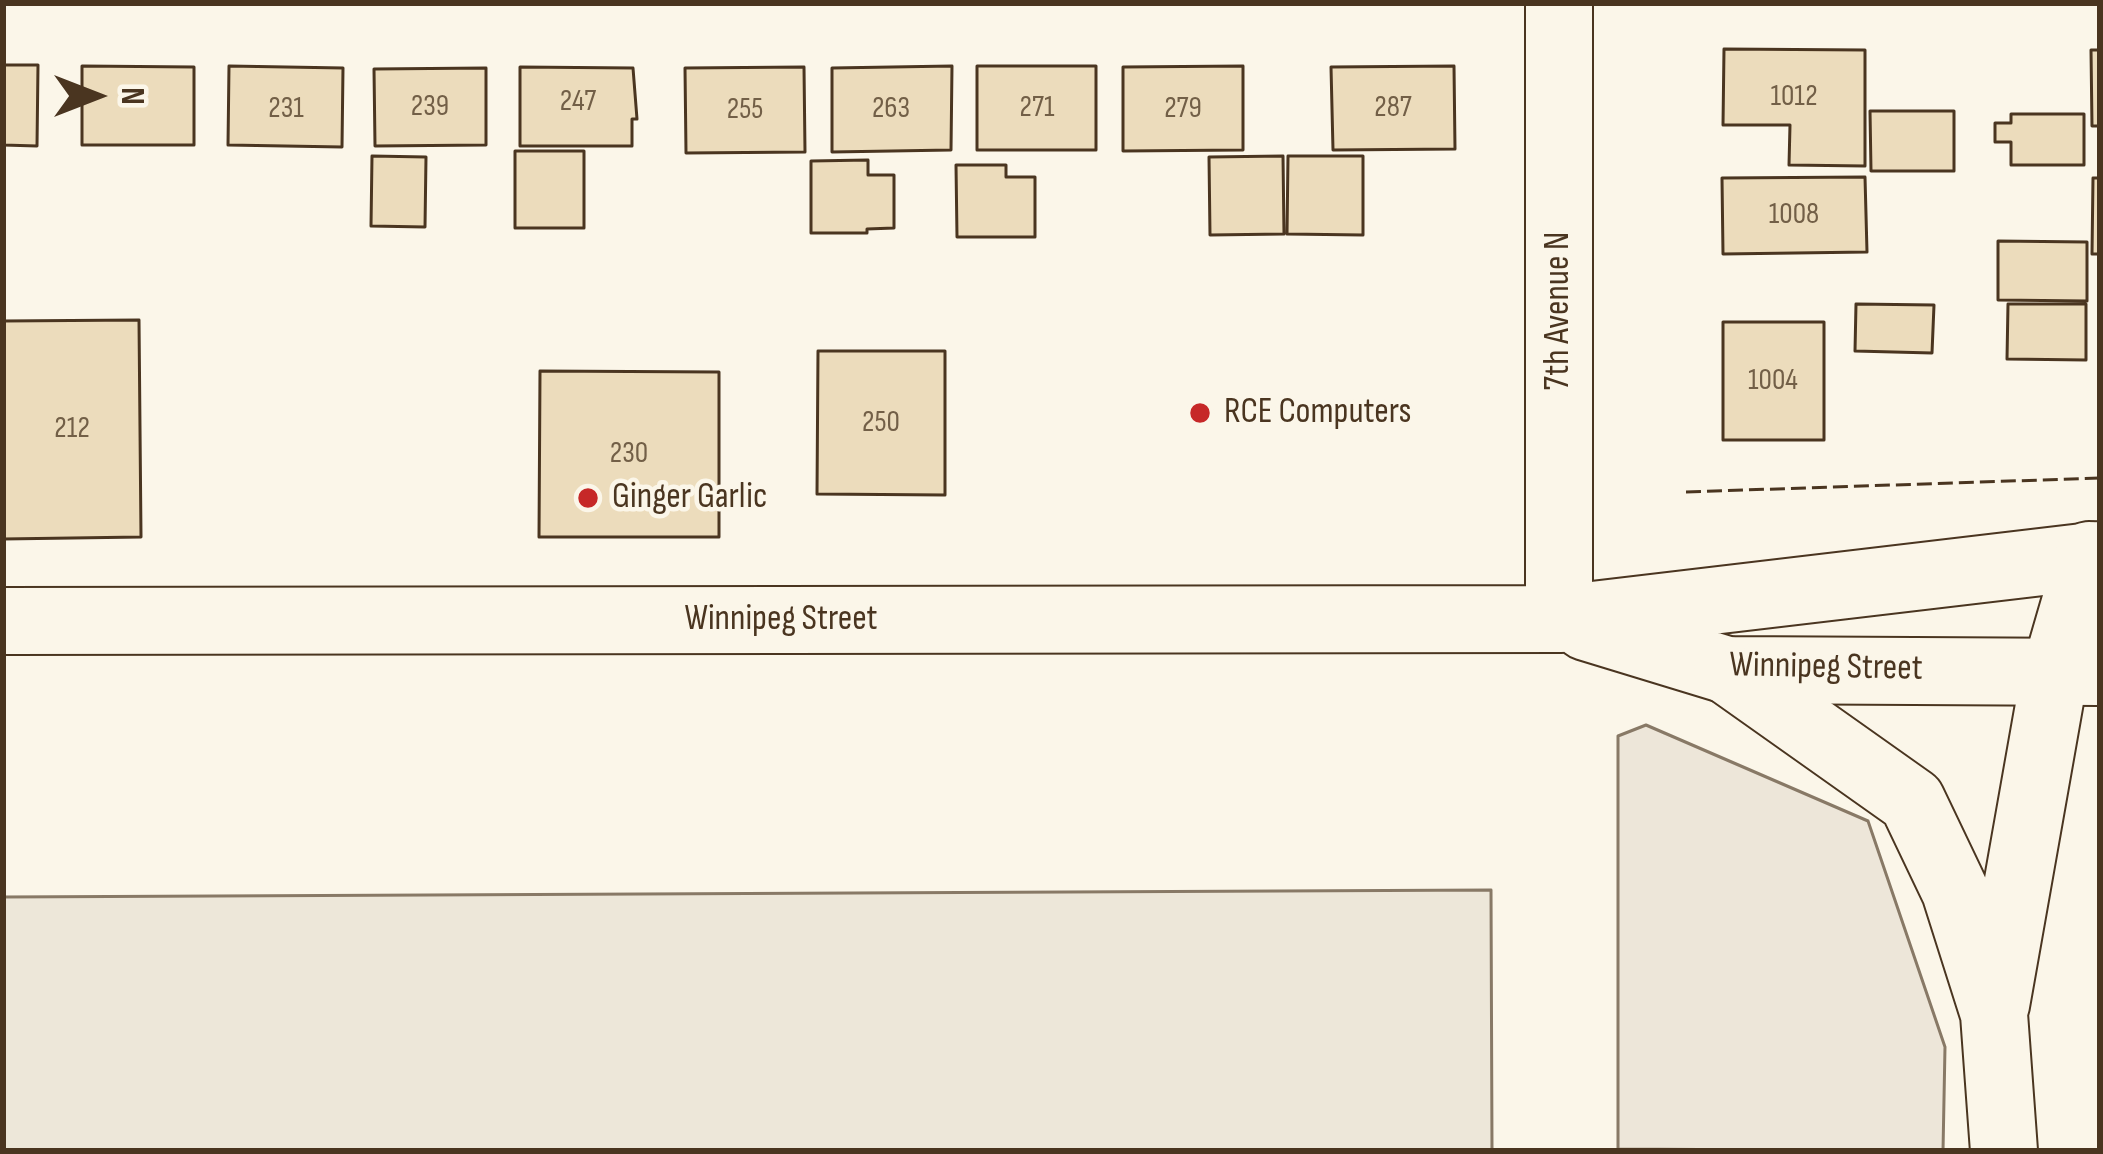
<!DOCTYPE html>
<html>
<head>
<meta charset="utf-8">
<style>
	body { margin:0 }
	#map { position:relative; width:2103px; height:1154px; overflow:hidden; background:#fbf6e9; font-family:"Sofia Sans Condensed",sans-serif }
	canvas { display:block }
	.frame { position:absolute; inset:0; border:6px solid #4a3520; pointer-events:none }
	.north { position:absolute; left:36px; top:36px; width:120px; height:120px; -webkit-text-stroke:9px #fbf6e9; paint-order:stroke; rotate:90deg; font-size:33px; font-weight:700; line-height:48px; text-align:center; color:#4a3520 }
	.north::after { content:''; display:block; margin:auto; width:42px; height:54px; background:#4a3520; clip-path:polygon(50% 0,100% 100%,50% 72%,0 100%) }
</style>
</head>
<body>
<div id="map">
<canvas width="2103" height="1154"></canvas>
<div class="frame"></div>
<div class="north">N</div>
</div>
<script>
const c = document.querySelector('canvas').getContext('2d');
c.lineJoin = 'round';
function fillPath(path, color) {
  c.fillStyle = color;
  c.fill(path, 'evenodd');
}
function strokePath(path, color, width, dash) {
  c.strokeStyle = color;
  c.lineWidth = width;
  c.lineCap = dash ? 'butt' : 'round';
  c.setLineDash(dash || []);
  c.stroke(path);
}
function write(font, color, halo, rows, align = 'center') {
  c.font = font + ' "Sofia Sans Condensed",sans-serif';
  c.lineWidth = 9;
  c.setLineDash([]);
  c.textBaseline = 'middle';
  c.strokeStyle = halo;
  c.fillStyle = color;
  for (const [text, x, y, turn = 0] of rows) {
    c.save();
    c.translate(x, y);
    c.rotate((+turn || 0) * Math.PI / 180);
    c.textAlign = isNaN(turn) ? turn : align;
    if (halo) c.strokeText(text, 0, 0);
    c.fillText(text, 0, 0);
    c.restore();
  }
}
const green = new Path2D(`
	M 1646,725 L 1868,821 L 1945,1047 L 1943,1151 L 1618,1149 L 1618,736 Z`);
fillPath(green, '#ede6d9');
strokePath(green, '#887966', 3);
const parking = new Path2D(`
	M 1491,890 L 1492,1150 L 1769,1151 L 3,1151 L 3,897 Z`);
fillPath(parking, '#ede7d9');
strokePath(parking, '#887966', 3);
const building = new Path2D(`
	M 1724,49 L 1865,50 L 1865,166 L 1789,165 L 1790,125 L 1723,125 Z
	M 2091,50 L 2100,50 L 2100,126 L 2092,126 Z
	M 3,65 L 38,65 L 37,146 L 3,145 Z
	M 82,66 L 194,67 L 194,145 L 82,145 Z
	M 229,66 L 343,68 L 342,147 L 228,145 Z
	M 952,66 L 951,150 L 832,152 L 832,68 Z
	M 977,66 L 1096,66 L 1096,150 L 977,150 Z
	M 1243,66 L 1243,150 L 1123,151 L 1123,67 Z
	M 1454,66 L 1455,149 L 1333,150 L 1331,67 Z
	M 520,67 L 633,68 L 637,119 L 632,119 L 632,146 L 520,146 Z
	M 804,67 L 805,152 L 686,153 L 685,68 Z
	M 486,68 L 486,145 L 375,146 L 374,69 Z
	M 1870,111 L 1954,111 L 1954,171 L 1871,171 Z
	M 2011,114 L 2084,114 L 2084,165 L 2011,165 L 2011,142 L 1995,142 L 1995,123 L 2011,123 Z
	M 515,151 L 584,151 L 584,228 L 515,228 Z
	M 372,156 L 426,157 L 425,227 L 371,226 Z
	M 1283,156 L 1284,234 L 1210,235 L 1209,157 Z
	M 1288,156 L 1363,156 L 1363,235 L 1287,234 Z
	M 868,160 L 868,175 L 894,175 L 894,228 L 867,229 L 867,233 L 811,233 L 811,161 Z
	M 956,165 L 1006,165 L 1006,177 L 1035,177 L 1035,237 L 957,237 Z
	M 1865,177 L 1867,252 L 1723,254 L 1722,178 Z
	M 2093,178 L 2100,178 L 2100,254 L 2092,254 Z
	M 1998,241 L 2087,242 L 2087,301 L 1998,300 Z
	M 1856,304 L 1934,305 L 1932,353 L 1855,351 Z
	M 2008,304 L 2086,304 L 2086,360 L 2007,359 Z
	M 139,320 L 141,537 L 3,539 L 3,321 Z
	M 1723,322 L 1824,322 L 1824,440 L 1723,440 Z
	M 818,351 L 945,351 L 945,495 L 817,494 Z
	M 540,371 L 719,372 L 719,537 L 539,537 Z`);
fillPath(building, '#ecdcbc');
strokePath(building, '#4a3520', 3);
const minor = new Path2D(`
	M 1559,3 L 1559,619`);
const major = new Path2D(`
	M 3,621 L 1559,619 L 2100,555
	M 1586,627 L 1727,670 L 2100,672`);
const highway = new Path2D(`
	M 1727,670 L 1912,801 L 1955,891 L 1994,1014 L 2004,1151
	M 1996,1005 L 2055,672 L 2089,555`);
strokePath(minor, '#4a3520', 70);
strokePath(major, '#4a3520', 70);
strokePath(highway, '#4a3520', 70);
strokePath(minor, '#fbf6e9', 66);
strokePath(major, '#fbf6e9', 66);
strokePath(highway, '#fbf6e9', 66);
strokePath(new Path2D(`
	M 1686,492 L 2100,478`), '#4a3520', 3, [15, 6]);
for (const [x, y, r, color] of [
	[1200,413,12,"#c62828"],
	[588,498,12,"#c62828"]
]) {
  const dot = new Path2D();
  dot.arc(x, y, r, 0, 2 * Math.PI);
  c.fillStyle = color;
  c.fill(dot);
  strokePath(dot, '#fbf6e9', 4.5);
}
write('30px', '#725f47', null, [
	["1012",1794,97],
	["247",578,102],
	["239",430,107],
	["271",1037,108],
	["287",1393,108],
	["231",286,109],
	["263",891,109],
	["279",1183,109],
	["255",745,110],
	["1008",1794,215],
	["1004",1773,381],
	["250",881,423],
	["212",72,429],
	["230",629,454]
]);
write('36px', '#4a3520', '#fbf6e9', [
	["7th Avenue N",1559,311,-90],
	["Winnipeg Street",781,620],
	["Winnipeg Street",1826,668,1]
]);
write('36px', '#4a3520', '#fbf6e9', [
	["RCE Computers",1224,413],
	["Ginger Garlic",612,498]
], 'left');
</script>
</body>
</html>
